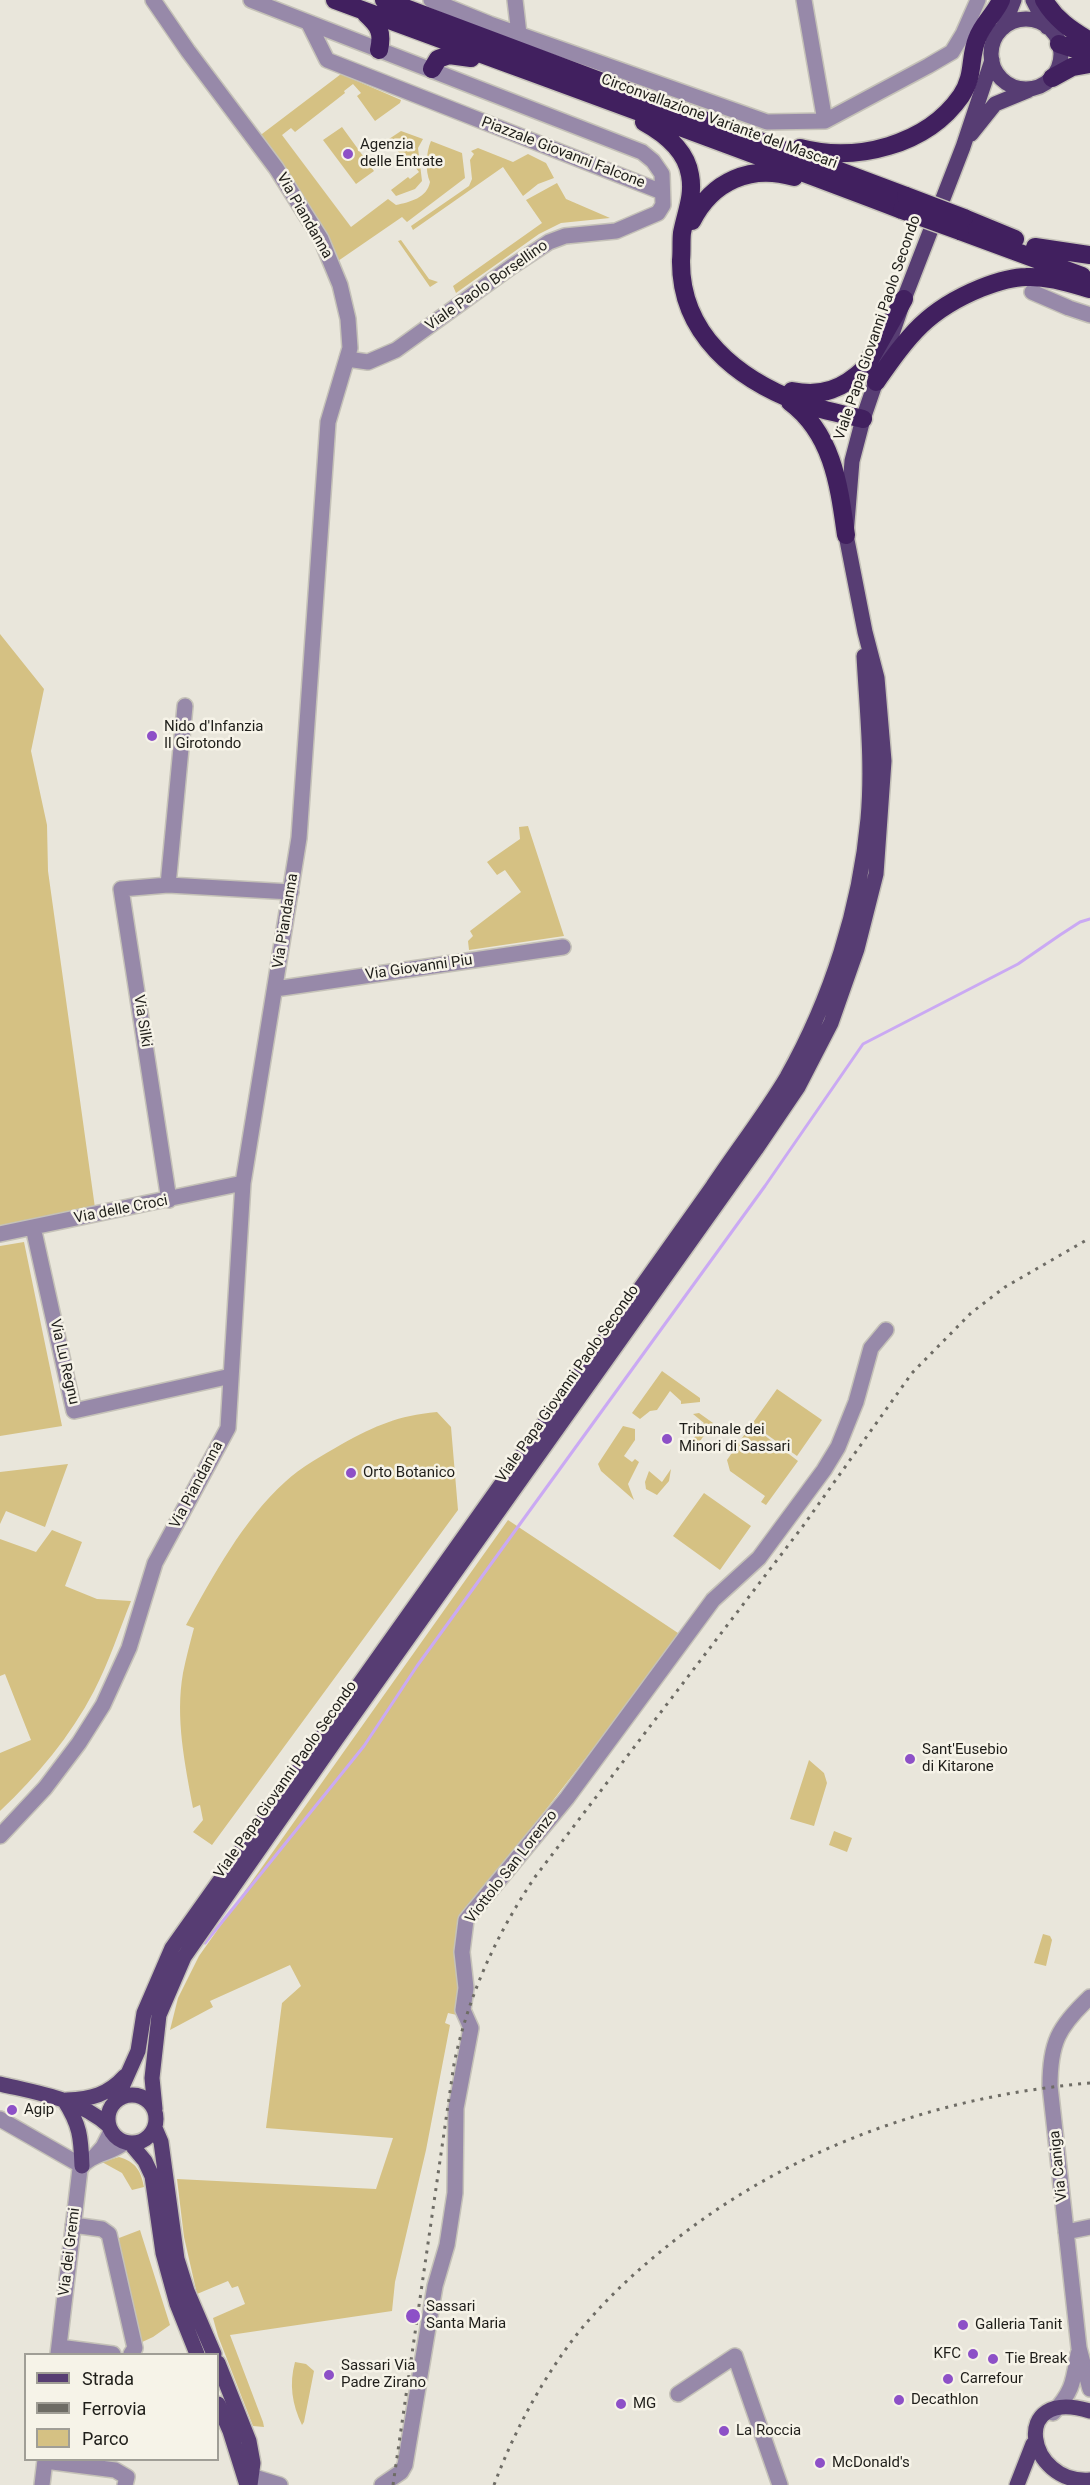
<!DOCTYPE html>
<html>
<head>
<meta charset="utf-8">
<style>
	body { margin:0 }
	#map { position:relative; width:1090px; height:2485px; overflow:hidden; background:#e9e6db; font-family:Roboto,sans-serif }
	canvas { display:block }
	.legend { position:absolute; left:24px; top:2353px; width:195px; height:108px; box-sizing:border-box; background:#f6f3e8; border:2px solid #a09e96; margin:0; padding:8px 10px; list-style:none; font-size:18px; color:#1f1e1a }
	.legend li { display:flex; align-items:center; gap:12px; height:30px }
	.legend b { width:30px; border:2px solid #a09e96 }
</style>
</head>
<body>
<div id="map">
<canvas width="1090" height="2485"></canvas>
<ul class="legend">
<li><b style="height:8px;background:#573d73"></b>Strada</li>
<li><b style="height:8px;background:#6e6c65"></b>Ferrovia</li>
<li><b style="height:16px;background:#d5c183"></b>Parco</li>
</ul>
</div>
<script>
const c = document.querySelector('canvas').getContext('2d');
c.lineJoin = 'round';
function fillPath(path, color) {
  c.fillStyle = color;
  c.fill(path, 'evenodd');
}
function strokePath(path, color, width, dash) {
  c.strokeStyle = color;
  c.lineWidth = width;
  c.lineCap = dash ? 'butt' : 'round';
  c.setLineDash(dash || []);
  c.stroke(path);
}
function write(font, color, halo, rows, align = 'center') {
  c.font = font + ' Roboto,sans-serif';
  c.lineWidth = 5;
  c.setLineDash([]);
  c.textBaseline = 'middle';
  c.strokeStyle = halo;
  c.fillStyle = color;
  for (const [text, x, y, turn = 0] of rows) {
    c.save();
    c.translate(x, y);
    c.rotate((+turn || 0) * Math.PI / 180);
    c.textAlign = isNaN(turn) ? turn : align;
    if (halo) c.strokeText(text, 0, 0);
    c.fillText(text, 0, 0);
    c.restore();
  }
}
fillPath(new Path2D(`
	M 341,74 L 401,100 L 400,103 L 375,121 L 357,96 L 361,93 L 353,84 L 344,91 L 345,93 L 295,132 L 291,128 L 282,135 L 351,227 L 388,199 L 396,205 C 410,202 427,198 430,182 C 425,171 426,152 431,141 L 462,153 L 465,178 L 407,222 L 402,217 L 338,261 L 266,145 L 258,137 Z
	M 342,127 L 374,171 L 356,184 L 323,140 Z
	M 401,131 L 423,139 L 418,148 L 422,181 L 415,189 L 396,196 L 391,190 L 408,177 L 410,179 L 419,172 L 412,163 L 408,165 L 389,139 Z
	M 478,148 L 513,162 L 528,154 L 546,163 L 554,178 L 538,184 L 523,196 L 503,167 L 413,230 L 411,226 L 469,186 L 472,179 L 470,160 L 474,154 L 471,151 Z
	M 557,183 L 566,199 L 610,218 L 561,223 L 539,234 L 456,293 L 453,286 L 542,223 L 526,200 Z
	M 401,240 L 429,279 L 438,282 L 430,287 L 398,241 Z
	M 0,634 L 44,689 L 31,751 L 47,825 L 48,871 L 95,1208 L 0,1226 Z
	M 528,826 L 564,936 L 469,950 L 468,941 L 473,936 L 470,931 L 521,892 L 505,870 L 497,875 L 487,862 L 520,839 L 519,827 Z
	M 24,1242 L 62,1426 L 0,1436 L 0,1246 Z
	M 662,1371 L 700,1398 L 700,1402 L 681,1404 L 681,1401 L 670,1391 L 657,1410 L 650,1411 L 640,1419 L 632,1413 Z
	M 777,1389 L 822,1420 L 797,1456 L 752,1424 Z
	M 437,1412 L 451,1427 L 458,1510 L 212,1845 L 193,1832 L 203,1820 L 200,1805 L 193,1808 C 185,1764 175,1718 183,1673 C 186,1658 190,1643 194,1628 L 186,1625 C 213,1576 243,1520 285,1482 C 301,1467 323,1455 342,1444 C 377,1425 397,1416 437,1412 Z
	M 699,1413 L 713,1423 L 700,1441 L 691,1442 L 704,1423 L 693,1414 Z
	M 751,1425 L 798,1461 L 766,1505 L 761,1502 L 765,1496 L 730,1471 L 727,1460 Z
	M 623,1426 L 635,1429 L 635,1440 L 624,1456 L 632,1462 L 635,1459 L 639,1462 L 628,1484 L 634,1500 L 601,1471 L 598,1464 Z
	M 68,1464 L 45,1527 L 6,1511 L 0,1524 L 0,1472 Z
	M 671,1469 L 669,1481 L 657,1495 L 646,1489 L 645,1482 L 649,1471 L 662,1482 Z
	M 704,1493 L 751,1526 L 720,1570 L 673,1536 Z
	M 508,1520 L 681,1635 L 462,1918 L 466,1988 L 457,2015 L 448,2013 L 445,2023 L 450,2025 L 426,2150 L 395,2282 L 392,2311 L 230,2335 L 263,2422 L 264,2427 L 253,2426 L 218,2336 L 213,2318 L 245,2304 L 238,2286 L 232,2288 L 228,2281 L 197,2294 L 184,2237 L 177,2179 L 376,2189 L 393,2138 L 266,2128 L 282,2003 L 301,1986 L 290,1965 L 210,2001 L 213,2007 L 170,2030 L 178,1998 L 199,1956 Z
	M 52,1530 L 82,1542 L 65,1586 L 97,1599 L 131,1601 C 119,1631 109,1662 94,1691 C 70,1737 38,1775 0,1811 L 0,1753 L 31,1740 L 5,1674 L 0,1676 L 0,1539 L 36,1552 Z
	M 809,1760 L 824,1773 L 827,1783 L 814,1826 L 790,1819 Z
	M 834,1831 L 852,1838 L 847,1852 L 829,1845 Z
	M 1043,1934 L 1050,1936 L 1052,1940 L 1046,1966 L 1034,1963 Z
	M 119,2157 C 136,2162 141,2171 144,2187 L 132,2190 L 122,2173 L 102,2162 Z
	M 140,2230 L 170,2325 L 153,2337 L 140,2343 L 123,2269 L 119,2238 Z
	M 295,2362 L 306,2364 L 314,2371 L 304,2422 L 302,2425 C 292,2404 289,2384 295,2362 Z`), '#d5c183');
strokePath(new Path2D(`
	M 205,1943 L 364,1746 L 417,1666 L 765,1186 L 863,1044 L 1018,964 L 1060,935 L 1080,922 L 1090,919`), '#caa9f3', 3);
const minor = new Path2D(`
	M 251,0 L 642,152 L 653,161 L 662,174 L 663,205 L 658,213 L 616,231 L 565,236 L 549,242 L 511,267 L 396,350 L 368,362 L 347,359
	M 431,0 L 490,24 L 767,122 L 825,121 L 928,66 L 952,52 L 963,34 L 978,0
	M 515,0 L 519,34
	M 804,0 L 825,121
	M 309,24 L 327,60 L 662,192
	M 1032,292 L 1069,308 L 1090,315
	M 168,885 L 185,706
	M 275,989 L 563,947
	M 169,1200 L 121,889 L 168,885 L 291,892
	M 33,1227 L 74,1411 L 231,1376
	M 0,1234 L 243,1183
	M 0,1836 L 45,1788 L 79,1743 L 103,1705 L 129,1648 L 155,1563 L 228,1428 L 243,1183 L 299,838 L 328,422 L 350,348 L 348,319 L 340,285 L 321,239 L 276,168 L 188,51 L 153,0
	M 1090,1997 C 1058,2027 1050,2043 1050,2086 L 1079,2348 L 1090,2389
	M 0,2119 L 82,2166
	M 94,2157 L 103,2147 L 111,2131
	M 73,2225 L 102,2229 L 109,2234 L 135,2348 L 131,2354
	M 1066,2232 L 1090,2227
	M 59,2347 L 113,2354
	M 58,2354 L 80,2169 C 90,2153 112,2154 125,2142
	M 678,2394 L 735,2356 L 780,2485
	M 1053,2413 C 1073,2391 1073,2382 1078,2354
	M 45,2461 L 115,2470 L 127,2477 L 125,2485
	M 251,2476 L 280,2485
	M 42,2485 L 45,2460
	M 382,2485 L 401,2472 L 405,2465 L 435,2286 L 447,2245 L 455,2193 L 456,2108 L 471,2028 L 463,2010 L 466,1988 L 462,1952 L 466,1920 L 567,1798 L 713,1600 L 759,1558 L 824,1470 L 838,1447 L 856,1402 L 871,1348 L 886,1330`);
const major = new Path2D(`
	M 1033,0 L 1047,27
	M991 54a35 35 0 1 1 70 0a35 35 0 1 1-70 0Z
	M 1003,28 L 1014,0
	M 971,134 L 995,104 L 1029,90
	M 0,2084 C 38,2093 79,2099 109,2126
	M108 2119a24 24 0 1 1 48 0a24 24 0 1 1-48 0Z
	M 123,2096 L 122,2087 L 138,2051 L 144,2013 L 172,1948 L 713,1186 C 737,1150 765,1114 787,1077 C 831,999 860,908 868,819 C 873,764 867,710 864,656
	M 64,2100 C 80,2125 81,2137 82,2166
	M 67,2100 C 91,2099 108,2095 125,2076
	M 155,2109 L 152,2078 L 159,2015 L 184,1957 L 337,1738 L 756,1149 L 798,1087 L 831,1023 L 857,949 L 876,874 L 884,761 L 877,678 L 865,632 L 846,535 L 852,461 L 863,419 L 904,299 L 963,147 L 992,60
	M 155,2128 L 161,2142 L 177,2259 L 187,2291 L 214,2354
	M 130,2143 L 145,2161 L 152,2176 L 163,2253 L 177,2304 L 197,2354
	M 218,2363 L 249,2441 L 253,2463 L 250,2485
	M 218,2404 L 230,2431 L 247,2485
	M 1090,2411 C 1008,2386 1027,2485 1090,2480
	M 1017,2485 L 1033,2444`);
const highway = new Path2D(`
	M 335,0 C 524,70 713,138 902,210
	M 384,0 L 906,196
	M 1044,0 C 1055,19 1071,30 1090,41
	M 366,14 C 379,26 383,32 379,50
	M 1059,44 L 1090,54
	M 432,69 L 438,59 L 449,55 L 471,58
	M 1052,78 L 1072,67 L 1090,64
	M 644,122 C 664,133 686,150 690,175 C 694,196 686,212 682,233 C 681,241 682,251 681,260 C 680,334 737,379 801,403 C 821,410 842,414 863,419
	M 800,148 C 856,163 927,145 961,96 C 975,75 969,58 977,39 C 982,24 995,14 1001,0
	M 964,218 L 1015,239
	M 692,221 C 712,181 751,164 794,177
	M 960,231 L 1082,276
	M 1035,247 L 1090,255
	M 876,382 C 909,335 927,310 981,288 C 994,283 1012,277 1026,277 C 1048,276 1069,283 1090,289
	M 792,391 C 822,397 843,389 865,368 L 904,299
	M 790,402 C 833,434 839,486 846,535`);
strokePath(minor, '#c5c2b8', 18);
strokePath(major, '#c5c2b8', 18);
strokePath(highway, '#c5c2b8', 21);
strokePath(minor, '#9789a9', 15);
strokePath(major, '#573d73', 15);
strokePath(highway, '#41205f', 18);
strokePath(new Path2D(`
	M 393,2485 L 454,2064 C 468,1996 496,1935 535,1877 L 803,1526 L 912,1373 L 971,1313 L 1005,1287 L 1090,1238
	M 494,2485 C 514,2432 540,2383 574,2338 C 603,2301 638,2269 675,2240 C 795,2146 939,2096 1090,2083`), '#6e6c65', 3, [3, 6]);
const highwayBridge = new Path2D(`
	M 906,196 L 964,218
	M 902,210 L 960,231`);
strokePath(highwayBridge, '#c5c2b8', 21, []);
strokePath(highwayBridge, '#41205f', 18);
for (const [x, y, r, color] of [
	[348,154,6,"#8d50c7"],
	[152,736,6,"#8d50c7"],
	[667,1439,6,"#8d50c7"],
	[351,1473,6,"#8d50c7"],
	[910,1759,6,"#8d50c7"],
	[12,2110,6,"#8d50c7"],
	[413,2316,8,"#8d50c7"],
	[963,2325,6,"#8d50c7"],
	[973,2354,6,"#8d50c7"],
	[993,2359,6,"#8d50c7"],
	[329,2375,6,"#8d50c7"],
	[948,2379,6,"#8d50c7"],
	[899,2400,6,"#8d50c7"],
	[621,2404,6,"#8d50c7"],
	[724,2431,6,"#8d50c7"],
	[820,2463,6,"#8d50c7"]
]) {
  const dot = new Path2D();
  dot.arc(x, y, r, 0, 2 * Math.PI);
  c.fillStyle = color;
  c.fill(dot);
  strokePath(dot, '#f6f3e8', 2);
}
write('15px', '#1f1e1a', '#f6f3e8', [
	["Circonvallazione Variante del Mascari",719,122,20],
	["Piazzale Giovanni Falcone",563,153,21],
	["Via Piandanna",304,216,60],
	["Viale Paolo Borsellino",487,286,-35],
	["Viale Papa Giovanni Paolo Secondo",878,328,-71],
	["Via Piandanna",286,921,-81],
	["Via Giovanni Piu",419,968,-8],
	["Via Silki",142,1021,81],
	["Via delle Croci",121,1210,-11],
	["Via Lu Regnu",64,1362,77],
	["Viale Papa Giovanni Paolo Secondo",568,1384,-55],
	["Via Piandanna",197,1485,-62],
	["Viale Papa Giovanni Paolo Secondo",286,1780,-55],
	["Viottolo San Lorenzo",512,1867,-52],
	["Via Caniga",1059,2166,-96],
	["Via dei Gremi",70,2252,-83]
]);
write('15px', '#1f1e1a', '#f6f3e8', [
	["Agenzia",360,145],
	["delle Entrate",360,162],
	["Nido d'Infanzia",164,727],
	["Il Girotondo",164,744],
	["Tribunale dei",679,1430],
	["Minori di Sassari",679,1447],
	["Orto Botanico",363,1473],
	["Sant'Eusebio",922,1750],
	["di Kitarone",922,1767],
	["Agip",24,2110],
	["Sassari",426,2307],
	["Santa Maria",426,2324],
	["Galleria Tanit",975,2325],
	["KFC",961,2354,"right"],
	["Tie Break",1005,2359],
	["Sassari Via",341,2366],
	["Padre Zirano",341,2383],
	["Carrefour",960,2379],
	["Decathlon",911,2400],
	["MG",633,2404],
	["La Roccia",736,2431],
	["McDonald's",832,2463]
], 'left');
</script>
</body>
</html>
